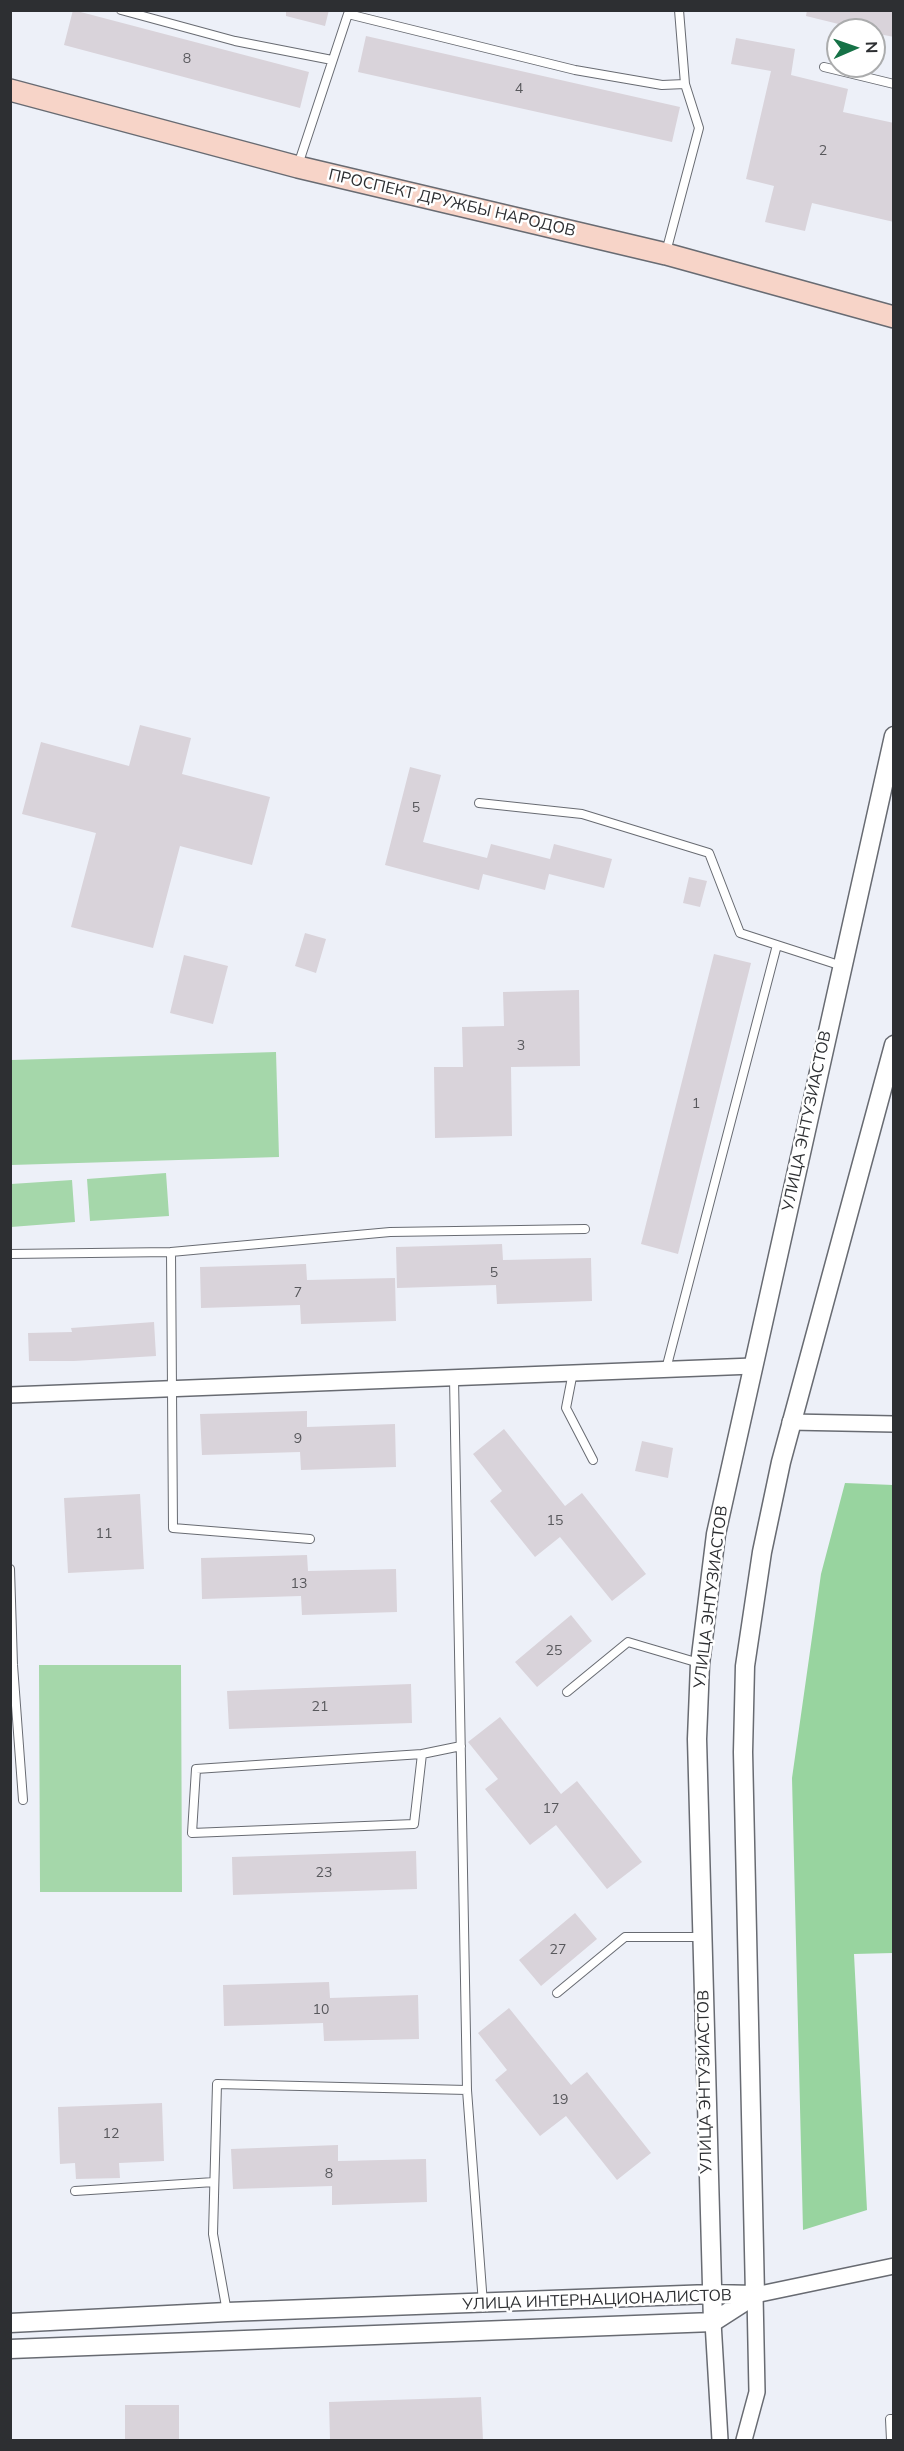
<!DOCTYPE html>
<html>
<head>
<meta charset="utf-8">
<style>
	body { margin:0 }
	#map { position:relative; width:904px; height:2451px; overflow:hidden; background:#edf0f8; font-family:Mulish,sans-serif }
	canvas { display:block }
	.frame { position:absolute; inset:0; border:12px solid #2d2f32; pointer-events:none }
	.north { position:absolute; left:826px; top:18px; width:60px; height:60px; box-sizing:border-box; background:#fff; border:2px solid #abacad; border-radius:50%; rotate:88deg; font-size:16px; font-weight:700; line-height:24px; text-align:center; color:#2d2f32 }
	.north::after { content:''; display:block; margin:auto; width:21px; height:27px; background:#167247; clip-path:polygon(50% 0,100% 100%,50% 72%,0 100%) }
</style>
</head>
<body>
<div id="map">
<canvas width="904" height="2451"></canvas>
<div class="frame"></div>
<div class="north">N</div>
</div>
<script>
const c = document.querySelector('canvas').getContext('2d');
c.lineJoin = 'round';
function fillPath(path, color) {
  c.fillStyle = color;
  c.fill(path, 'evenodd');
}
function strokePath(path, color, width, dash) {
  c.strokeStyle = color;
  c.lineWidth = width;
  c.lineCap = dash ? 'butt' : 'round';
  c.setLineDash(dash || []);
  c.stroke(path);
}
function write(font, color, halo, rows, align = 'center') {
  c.font = font + ' Mulish,sans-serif';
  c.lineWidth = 5;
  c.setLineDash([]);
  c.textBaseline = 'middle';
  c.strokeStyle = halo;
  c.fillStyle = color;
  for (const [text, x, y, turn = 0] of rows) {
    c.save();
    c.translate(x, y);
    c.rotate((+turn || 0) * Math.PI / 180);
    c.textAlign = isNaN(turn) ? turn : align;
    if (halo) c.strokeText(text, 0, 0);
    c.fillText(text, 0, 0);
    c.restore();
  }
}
fillPath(new Path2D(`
	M 276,1052 L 279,1157 L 11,1165 L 11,1060 Z
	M 166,1173 L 169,1216 L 90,1221 L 87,1179 Z
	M 72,1180 L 75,1222 L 11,1227 L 11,1184 Z
	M 39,1665 L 181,1665 L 182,1892 L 40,1892 Z`), '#a5d7aa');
fillPath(new Path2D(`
	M 845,1483 L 893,1485 L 893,1953 L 854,1954 L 867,2210 L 803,2230 L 792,1778 L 821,1574 Z`), '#98d49f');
fillPath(new Path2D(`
	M 73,10 L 309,72 L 300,108 L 64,45 Z
	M 286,10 L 329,10 L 325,26 L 286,16 Z
	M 807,10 L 894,10 L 894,37 L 874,33 L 874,30 L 863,30 L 806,16 Z
	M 366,36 L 680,107 L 672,142 L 358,72 Z
	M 736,38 L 795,49 L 791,75 L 848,89 L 843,112 L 894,123 L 894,222 L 812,203 L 805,231 L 765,222 L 774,186 L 746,179 L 771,71 L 731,64 Z
	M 140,725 L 191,738 L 182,774 L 270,797 L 252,865 L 180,846 L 153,948 L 71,927 L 96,833 L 22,814 L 41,742 L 129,766 Z
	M 410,767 L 441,775 L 423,842 L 487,858 L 491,844 L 550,859 L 554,844 L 612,859 L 604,888 L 549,874 L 545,890 L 483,874 L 479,890 L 385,865 Z
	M 689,877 L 707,881 L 700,907 L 683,903 Z
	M 305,933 L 326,939 L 316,973 L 295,966 Z
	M 714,954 L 751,963 L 678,1254 L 641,1244 Z
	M 184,955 L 228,966 L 213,1024 L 170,1013 Z
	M 579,990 L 580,1066 L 511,1067 L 512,1136 L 435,1138 L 434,1067 L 463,1067 L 462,1027 L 504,1026 L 503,992 Z
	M 502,1244 L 503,1260 L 591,1258 L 592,1301 L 497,1304 L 496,1285 L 397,1288 L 396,1247 Z
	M 306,1264 L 307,1280 L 395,1278 L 396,1321 L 301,1324 L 300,1305 L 201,1308 L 200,1267 Z
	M 154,1322 L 156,1356 L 74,1361 L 29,1361 L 28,1333 L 72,1332 L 71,1328 Z
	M 307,1411 L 307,1427 L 395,1424 L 396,1467 L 301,1470 L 300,1452 L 202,1455 L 200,1414 Z
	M 504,1429 L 565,1506 L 582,1493 L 646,1574 L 612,1601 L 560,1537 L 535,1557 L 490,1501 L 502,1491 L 473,1454 Z
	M 642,1441 L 673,1448 L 668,1478 L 635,1471 Z
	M 140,1494 L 144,1569 L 68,1573 L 64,1498 Z
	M 307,1555 L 308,1571 L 396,1569 L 397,1612 L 302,1615 L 301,1596 L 202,1599 L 201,1558 Z
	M 571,1615 L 592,1641 L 537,1687 L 515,1662 Z
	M 411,1684 L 412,1723 L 229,1729 L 227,1691 Z
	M 500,1717 L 561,1794 L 577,1781 L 642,1862 L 607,1889 L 556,1825 L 530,1845 L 485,1789 L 498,1779 L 468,1742 Z
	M 416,1851 L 417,1889 L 233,1895 L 232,1857 Z
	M 575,1913 L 597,1939 L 541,1986 L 519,1960 Z
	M 329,1982 L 330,1998 L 418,1995 L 419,2039 L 324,2041 L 323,2023 L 224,2026 L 223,1985 Z
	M 509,2008 L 571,2085 L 587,2072 L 651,2153 L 617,2180 L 566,2116 L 540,2136 L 495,2080 L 507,2070 L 478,2033 Z
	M 162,2103 L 164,2161 L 119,2163 L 120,2178 L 76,2179 L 75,2163 L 60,2164 L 58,2107 Z
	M 338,2145 L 338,2161 L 426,2159 L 427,2202 L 332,2205 L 332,2186 L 233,2189 L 231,2149 Z
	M 481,2397 L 483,2440 L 330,2440 L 329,2402 Z
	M 125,2405 L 179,2405 L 179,2440 L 125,2440 Z`), '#d9d3da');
const service = new Path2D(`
	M 121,10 L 235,41 L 332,60
	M 824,67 L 894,84
	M 298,165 L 348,14 L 575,70 L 662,85 L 685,84
	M 666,252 L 699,128 L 685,84 L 679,10
	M 479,803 L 582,814 L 709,853 L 740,933 L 842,966
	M 10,1254 L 171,1252
	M 666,1369 L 777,945
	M 573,1372 L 566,1408 L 593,1460
	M 310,1539 L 173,1528 L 171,1252 L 390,1232 L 585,1229
	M 10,1569 L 13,1665 L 23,1800
	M 567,1692 L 628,1642 L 699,1663
	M 422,1754 L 196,1769 L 192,1833 L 414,1824 L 422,1754 L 461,1746
	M 557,1993 L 625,1937 L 701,1937
	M 467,2090 L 483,2304
	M 75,2191 L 214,2182
	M 227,2312 L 213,2234 L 217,2084 L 467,2090 L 454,1378
	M 891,2440 L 890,2419 L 894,2419`);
const minor = new Path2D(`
	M 10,1395 L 753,1366
	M 790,1422 L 894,1424
	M 713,2322 L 720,2440
	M 744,2440 L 757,2392 L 755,2295 L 894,2266`);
const tertiary = new Path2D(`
	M 755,2295 L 743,1752 L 745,1666 L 762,1552 L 781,1462 L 894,1045
	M 713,2322 L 697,1739 L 700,1664 L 716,1534 L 894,736
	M 10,2323 L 227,2312 L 711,2294 L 755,2295
	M 10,2349 L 713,2322 L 755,2295`);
const secondary = new Path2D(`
	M 10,90 L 298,167 L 666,254 L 894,317`);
strokePath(service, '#686b72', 10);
strokePath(minor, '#686b72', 18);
strokePath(tertiary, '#686b72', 21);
strokePath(secondary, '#686b72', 24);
strokePath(service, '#fff', 8);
strokePath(minor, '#fff', 15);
strokePath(tertiary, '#fff', 18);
strokePath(secondary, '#f7d4c8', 21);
write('14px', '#58585c', null, [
	["8",187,59],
	["4",519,89],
	["2",823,151],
	["5",416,808],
	["3",521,1046],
	["1",696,1104],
	["5",494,1273],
	["7",298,1293],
	["9",298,1439],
	["15",555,1521],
	["11",104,1534],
	["13",299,1584],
	["25",554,1651],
	["21",320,1707],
	["17",551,1809],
	["23",324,1873],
	["27",558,1950],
	["10",321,2010],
	["19",560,2100],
	["12",111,2134],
	["8",329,2174]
]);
write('16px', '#2d2f32', '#fff', [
	["ПРОСПЕКТ ДРУЖБЫ НАРОДОВ",452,203,13],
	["УЛИЦА ЭНТУЗИАСТОВ",807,1121,-78],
	["УЛИЦА ЭНТУЗИАСТОВ",711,1597,-83],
	["УЛИЦА ЭНТУЗИАСТОВ",705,2082,-91],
	["УЛИЦА ИНТЕРНАЦИОНАЛИСТОВ",597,2300,-2]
]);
</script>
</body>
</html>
